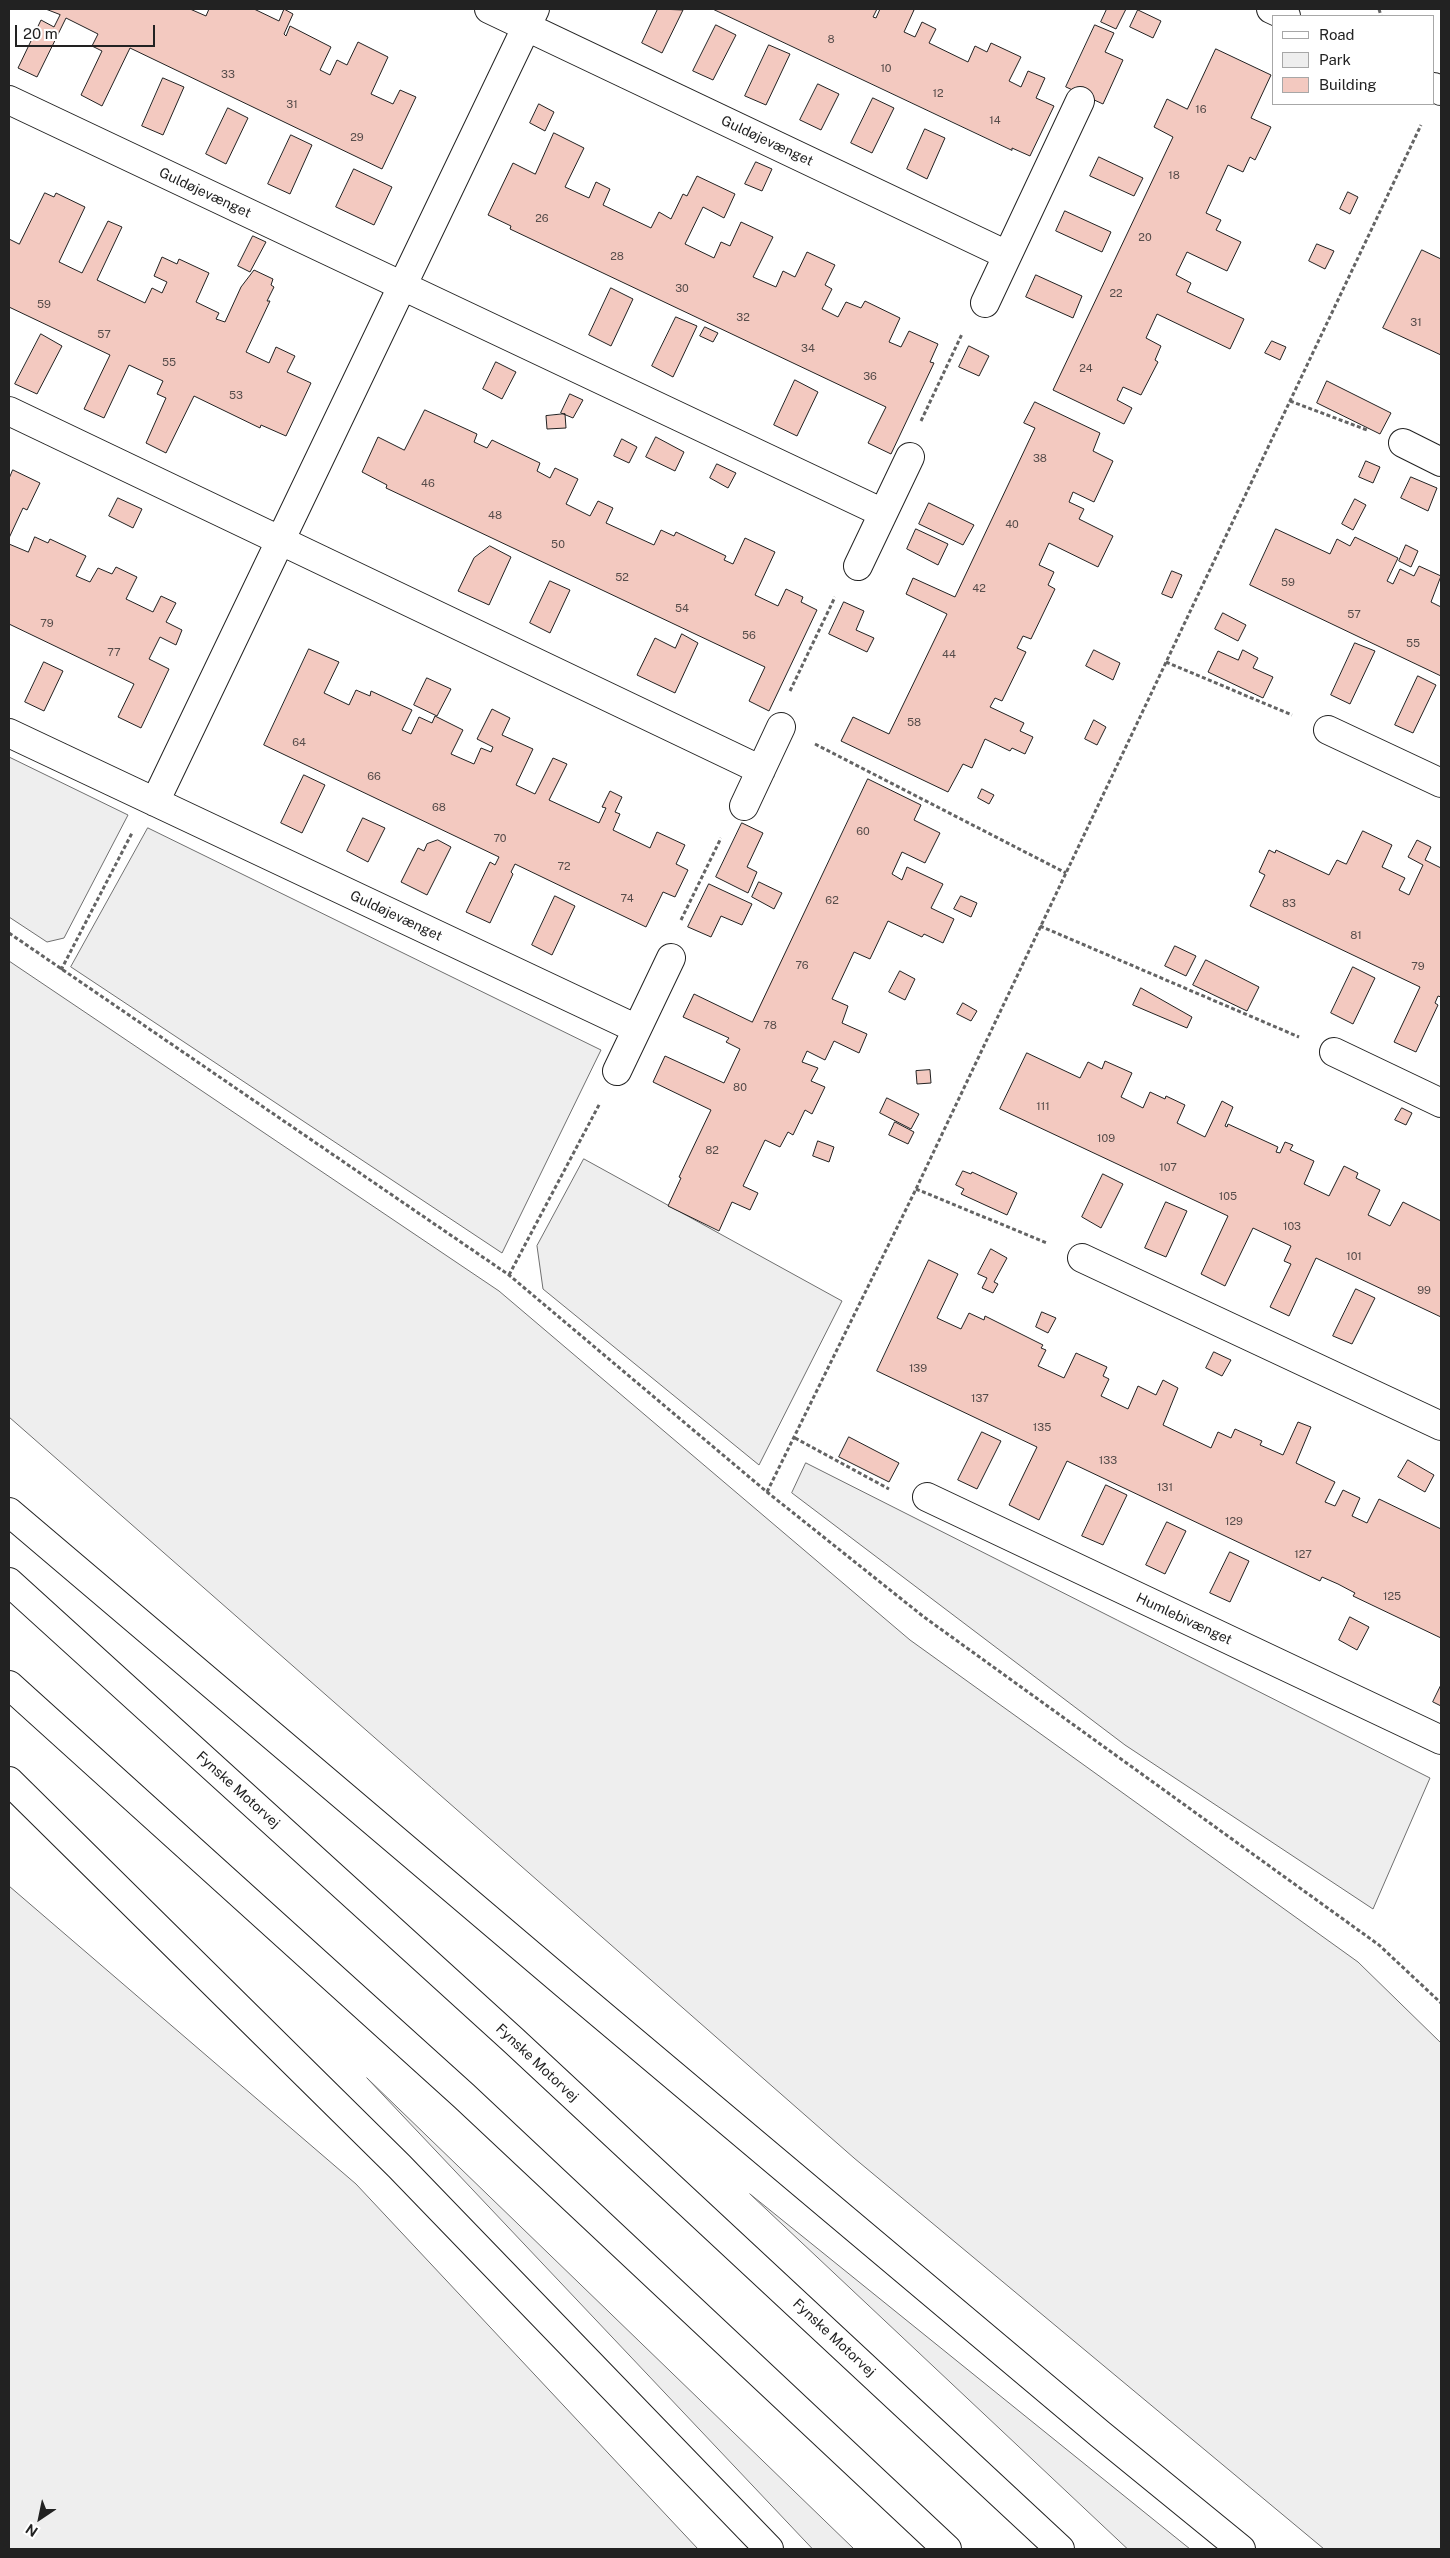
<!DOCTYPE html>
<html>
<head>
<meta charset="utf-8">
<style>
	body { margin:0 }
	#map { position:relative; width:1450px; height:2558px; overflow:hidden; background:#fff; font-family:"Public Sans",sans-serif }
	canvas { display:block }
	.frame { position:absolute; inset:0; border:10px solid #222; pointer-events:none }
	.legend { position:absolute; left:1272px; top:15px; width:162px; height:90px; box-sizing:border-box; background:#fff; border:1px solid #a7a7a7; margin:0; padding:6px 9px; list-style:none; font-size:15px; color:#222 }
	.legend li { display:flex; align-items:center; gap:10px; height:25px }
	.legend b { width:25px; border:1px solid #a7a7a7 }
	.north { position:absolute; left:15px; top:2493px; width:50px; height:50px; -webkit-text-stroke:4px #fff; paint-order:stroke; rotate:214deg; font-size:14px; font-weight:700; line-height:20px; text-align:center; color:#222 }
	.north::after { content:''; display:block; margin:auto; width:18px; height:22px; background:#222; clip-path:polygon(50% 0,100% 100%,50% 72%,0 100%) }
	.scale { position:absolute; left:15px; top:25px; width:140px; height:22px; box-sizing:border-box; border:2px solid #222; border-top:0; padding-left:6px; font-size:15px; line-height:18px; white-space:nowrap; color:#222; -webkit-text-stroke:4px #fff; paint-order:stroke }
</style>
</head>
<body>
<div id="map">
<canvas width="1450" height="2558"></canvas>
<div class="frame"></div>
<ul class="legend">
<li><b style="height:6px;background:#fff"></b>Road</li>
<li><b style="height:14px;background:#eee"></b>Park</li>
<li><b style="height:14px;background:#f3c9c0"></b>Building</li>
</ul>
<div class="north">N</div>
<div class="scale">20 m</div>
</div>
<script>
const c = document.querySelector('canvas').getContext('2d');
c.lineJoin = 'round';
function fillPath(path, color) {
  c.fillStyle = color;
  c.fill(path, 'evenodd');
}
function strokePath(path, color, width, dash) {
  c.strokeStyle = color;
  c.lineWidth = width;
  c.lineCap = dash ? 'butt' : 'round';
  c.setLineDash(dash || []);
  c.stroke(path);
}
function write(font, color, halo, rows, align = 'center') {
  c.font = font + ' "Public Sans",sans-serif';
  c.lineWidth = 4;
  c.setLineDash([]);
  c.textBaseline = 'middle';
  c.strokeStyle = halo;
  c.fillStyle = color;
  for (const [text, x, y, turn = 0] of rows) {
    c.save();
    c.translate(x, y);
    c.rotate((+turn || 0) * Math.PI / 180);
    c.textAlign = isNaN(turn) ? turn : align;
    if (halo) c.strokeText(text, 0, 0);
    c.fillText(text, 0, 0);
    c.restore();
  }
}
const green = new Path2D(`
	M 9,757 L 128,815 L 64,938 L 47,942 L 9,917 Z
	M 148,828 L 601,1050 L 502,1253 L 71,967 Z
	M 9,961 L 499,1291 L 910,1640 L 1358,1962 L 1441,2043 L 1441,2549 L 1324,2549 L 854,2158 L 9,1417 Z
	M 584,1159 L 842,1301 L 759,1465 L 543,1289 L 537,1246 Z
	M 806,1463 L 1430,1778 L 1373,1909 L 1125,1745 L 792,1493 Z
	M 9,1886 L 356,2184 L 698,2549 L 9,2549 Z
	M 367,2078 L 854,2549 L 813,2549 Z
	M 750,2194 L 1190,2549 L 1128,2549 Z`);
fillPath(green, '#eee');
strokePath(green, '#6f6f6f', 1);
const building = new Path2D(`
	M 46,9 L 190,9 L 206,16 L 209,9 L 254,9 L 279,21 L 284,9 L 293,14 L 284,34 L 286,36 L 290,26 L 331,47 L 320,70 L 330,75 L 337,60 L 347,65 L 358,42 L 388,57 L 371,94 L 393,104 L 400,90 L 416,97 L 382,169 L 130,48 L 102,106 L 81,95 L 102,51 L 92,46 L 98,34 L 66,18 L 37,77 L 18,68 L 41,20 L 54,27 L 60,15 Z
	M 658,9 L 683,10 L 662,53 L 642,43 Z
	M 713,9 L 877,9 L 873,17 L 876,18 L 880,9 L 911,9 L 914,10 L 904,32 L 915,37 L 922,22 L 936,29 L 929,43 L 968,62 L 975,46 L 987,52 L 991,43 L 1021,57 L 1009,81 L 1021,87 L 1028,71 L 1045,78 L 1036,98 L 1054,106 L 1030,156 L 1012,148 L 1012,150 Z
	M 1107,9 L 1126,9 L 1116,29 L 1101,22 Z
	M 1138,10 L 1161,21 L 1153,38 L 1130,27 Z
	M 716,25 L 736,35 L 713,80 L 693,71 Z
	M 1095,25 L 1114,33 L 1105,52 L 1123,60 L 1103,104 L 1066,87 Z
	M 769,45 L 790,54 L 766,105 L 745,96 Z
	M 1216,49 L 1271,75 L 1251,118 L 1271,127 L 1255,160 L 1250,157 L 1243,172 L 1228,165 L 1206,213 L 1221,220 L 1216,230 L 1241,242 L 1227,271 L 1187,252 L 1176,275 L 1191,283 L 1187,292 L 1244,319 L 1230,349 L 1157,314 L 1146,338 L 1161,346 L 1155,360 L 1158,362 L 1141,395 L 1123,387 L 1117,400 L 1132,408 L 1124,424 L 1053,390 L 1173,137 L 1154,127 L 1167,99 L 1187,109 Z
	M 163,78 L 184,87 L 163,135 L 142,126 Z
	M 818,84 L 839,94 L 821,130 L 800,120 Z
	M 873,98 L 894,108 L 872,153 L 851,143 Z
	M 539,104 L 554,112 L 545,131 L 530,123 Z
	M 228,108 L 248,118 L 226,164 L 206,154 Z
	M 925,129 L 945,138 L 927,179 L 907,169 Z
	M 554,133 L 584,148 L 565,187 L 589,198 L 596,182 L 610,189 L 603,205 L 651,228 L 659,212 L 671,219 L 683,194 L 687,196 L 697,176 L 735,194 L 724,218 L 703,207 L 685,244 L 714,258 L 721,242 L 730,246 L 741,222 L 773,237 L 753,277 L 776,287 L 783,271 L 795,277 L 807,252 L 835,265 L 825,285 L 832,289 L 822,309 L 838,317 L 846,302 L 861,308 L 865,301 L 900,318 L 889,342 L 901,347 L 909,331 L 938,344 L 930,362 L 934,363 L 891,454 L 868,443 L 886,407 L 510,229 L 511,226 L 488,215 L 513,163 L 535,174 Z
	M 291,135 L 312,145 L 290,194 L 268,184 Z
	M 1099,157 L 1143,178 L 1134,196 L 1090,176 Z
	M 756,162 L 772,169 L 762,191 L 745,184 Z
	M 354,169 L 392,187 L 374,225 L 336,207 Z
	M 1348,192 L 1358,197 L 1350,214 L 1340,209 Z
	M 45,193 L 54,197 L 56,193 L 85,207 L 59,262 L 82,273 L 108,221 L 122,227 L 97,280 L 145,303 L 152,288 L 162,293 L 167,282 L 154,276 L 162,257 L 177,264 L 179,259 L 209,273 L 196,302 L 219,313 L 216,319 L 225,322 L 241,287 L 254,270 L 273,279 L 271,285 L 274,287 L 267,301 L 270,301 L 246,352 L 269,363 L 276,347 L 295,356 L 287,372 L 311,383 L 286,436 L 261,425 L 260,428 L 194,396 L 166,453 L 146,443 L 166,398 L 157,394 L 163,381 L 129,365 L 104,418 L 84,409 L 110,355 L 9,307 L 9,239 L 19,244 Z
	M 1065,211 L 1111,232 L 1102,252 L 1056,231 Z
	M 253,236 L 266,242 L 250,272 L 238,266 Z
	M 1317,244 L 1334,251 L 1325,269 L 1309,261 Z
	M 1422,250 L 1441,259 L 1441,355 L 1383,328 Z
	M 1036,275 L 1082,296 L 1073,318 L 1026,297 Z
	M 611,288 L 633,299 L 611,346 L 589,335 Z
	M 676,317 L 697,326 L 673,377 L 652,366 Z
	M 705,327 L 718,333 L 713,342 L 700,336 Z
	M 41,334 L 62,346 L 37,394 L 15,384 Z
	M 1272,341 L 1286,347 L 1280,360 L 1265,353 Z
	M 969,346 L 989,356 L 979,376 L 959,367 Z
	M 496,362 L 516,372 L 502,399 L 483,389 Z
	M 795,380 L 818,392 L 797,436 L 774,425 Z
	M 1327,381 L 1391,413 L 1380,434 L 1317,403 Z
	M 570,394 L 583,400 L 573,418 L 561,413 Z
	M 1035,402 L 1100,433 L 1093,451 L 1113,461 L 1094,502 L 1073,492 L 1069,502 L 1084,509 L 1079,519 L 1113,536 L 1098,567 L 1049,543 L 1039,565 L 1054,572 L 1048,585 L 1055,589 L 1031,639 L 1023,636 L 1017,648 L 1026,652 L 1002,701 L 995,698 L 990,707 L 1024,723 L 1020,731 L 1033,737 L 1025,754 L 1012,748 L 1010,751 L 985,739 L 972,768 L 963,764 L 948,792 L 841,741 L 853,717 L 889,734 L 947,614 L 906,594 L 913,578 L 955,597 L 1035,428 L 1024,423 Z
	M 425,410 L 477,434 L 474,442 L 487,448 L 492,440 L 540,463 L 537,471 L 550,478 L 555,468 L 578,479 L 566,504 L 590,516 L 598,501 L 613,508 L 606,523 L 654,545 L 661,530 L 674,536 L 676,532 L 726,556 L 724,560 L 733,564 L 745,538 L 775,552 L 755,595 L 778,606 L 786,589 L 803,597 L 801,602 L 817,610 L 769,711 L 749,701 L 765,667 L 386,488 L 387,485 L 362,472 L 378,437 L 404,450 Z
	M 565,414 L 566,428 L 547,429 L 546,416 Z
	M 656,437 L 684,452 L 675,471 L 646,457 Z
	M 622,439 L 637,447 L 629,463 L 614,456 Z
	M 1366,461 L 1380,467 L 1373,483 L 1359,477 Z
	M 717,464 L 736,473 L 728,488 L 710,478 Z
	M 13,470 L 40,483 L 27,510 L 23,508 L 9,538 L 9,479 Z
	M 1411,477 L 1437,488 L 1428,511 L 1401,498 Z
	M 118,498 L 142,509 L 133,528 L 109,516 Z
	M 1355,499 L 1366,505 L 1353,530 L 1342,524 Z
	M 929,503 L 974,525 L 963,545 L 919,524 Z
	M 916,529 L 948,544 L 938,565 L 907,549 Z
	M 1276,529 L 1330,554 L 1337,539 L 1350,546 L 1355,537 L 1398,558 L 1387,581 L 1393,584 L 1400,569 L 1414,576 L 1419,566 L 1441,576 L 1431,602 L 1441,607 L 1441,676 L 1250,585 Z
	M 35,537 L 48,543 L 50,539 L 86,556 L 76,576 L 90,582 L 98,568 L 112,574 L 116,567 L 137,577 L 126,599 L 153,612 L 161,596 L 176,603 L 166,622 L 182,630 L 176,645 L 160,637 L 149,659 L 169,669 L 141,728 L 118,717 L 134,684 L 9,624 L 9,544 L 28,552 Z
	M 1406,545 L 1418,551 L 1411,567 L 1399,561 Z
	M 490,546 L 511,557 L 489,605 L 458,591 L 474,558 Z
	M 1172,571 L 1182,575 L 1172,598 L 1162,594 Z
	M 550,581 L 570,590 L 550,633 L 530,623 Z
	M 844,602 L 864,611 L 856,630 L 874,638 L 867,652 L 829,634 Z
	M 1223,613 L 1246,625 L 1238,641 L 1215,629 Z
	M 682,634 L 698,643 L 675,693 L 637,675 L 655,638 L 675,648 Z
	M 1355,643 L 1375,651 L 1350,704 L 1331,695 Z
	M 309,649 L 339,662 L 324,693 L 349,705 L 356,690 L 370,696 L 371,691 L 412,710 L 402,730 L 411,734 L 419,717 L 432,723 L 435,716 L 463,730 L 451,754 L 474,764 L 481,748 L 491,752 L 493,747 L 477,739 L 492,709 L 510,718 L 502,735 L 533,749 L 516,785 L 535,794 L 553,758 L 567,764 L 549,800 L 599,823 L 606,808 L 602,807 L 610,791 L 622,797 L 615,812 L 620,814 L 613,830 L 650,848 L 657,832 L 685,845 L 676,864 L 688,870 L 675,897 L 663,892 L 646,927 L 515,864 L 511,872 L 513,874 L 490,923 L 466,912 L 490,862 L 495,865 L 499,857 L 264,745 Z
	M 1094,650 L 1120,663 L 1113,680 L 1086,666 Z
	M 1243,650 L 1258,658 L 1253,668 L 1273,677 L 1263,698 L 1208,672 L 1218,651 L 1238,660 Z
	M 44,662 L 63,671 L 44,711 L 25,702 Z
	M 1418,676 L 1436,685 L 1413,733 L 1395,725 Z
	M 427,678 L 451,689 L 437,716 L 414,705 Z
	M 1094,720 L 1106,727 L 1097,745 L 1085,739 Z
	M 304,775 L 325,785 L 302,833 L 281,823 Z
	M 868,779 L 921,805 L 914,820 L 940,833 L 925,863 L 902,852 L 892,874 L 902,880 L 907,867 L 943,884 L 931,908 L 954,919 L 943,943 L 924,934 L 922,937 L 888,921 L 870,959 L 854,952 L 832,999 L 848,1006 L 842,1023 L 867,1034 L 859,1053 L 834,1041 L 825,1060 L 807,1051 L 802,1062 L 818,1068 L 811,1081 L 825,1087 L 812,1114 L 805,1110 L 793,1135 L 788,1132 L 780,1147 L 765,1140 L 743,1186 L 758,1193 L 750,1210 L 732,1202 L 719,1231 L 668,1206 L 681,1178 L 679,1177 L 711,1110 L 653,1082 L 665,1056 L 724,1083 L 740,1049 L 726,1042 L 729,1038 L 683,1017 L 694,994 L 752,1022 Z
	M 982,789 L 994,795 L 989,804 L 978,798 Z
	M 363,818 L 385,828 L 368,862 L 347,851 Z
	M 742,823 L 763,833 L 747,867 L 757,872 L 748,893 L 716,877 Z
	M 1363,831 L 1392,845 L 1382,867 L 1405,878 L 1399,890 L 1409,895 L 1423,865 L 1408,857 L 1417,840 L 1431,847 L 1425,860 L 1441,868 L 1441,997 L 1438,996 L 1435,1003 L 1438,1005 L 1416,1052 L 1394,1042 L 1420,987 L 1250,906 L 1265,875 L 1259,872 L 1269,850 L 1275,853 L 1276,850 L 1329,875 L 1337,860 L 1346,864 Z
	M 438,840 L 451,847 L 427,895 L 401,882 L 418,848 L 424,851 L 427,844 Z
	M 759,882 L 782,893 L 774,909 L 752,897 Z
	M 709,884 L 752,904 L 742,925 L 721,916 L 711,937 L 688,927 Z
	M 555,896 L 575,906 L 552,955 L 532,945 Z
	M 961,896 L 977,903 L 971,917 L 954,909 Z
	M 1175,946 L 1196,956 L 1186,976 L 1165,966 Z
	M 1206,960 L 1259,987 L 1247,1011 L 1193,985 Z
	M 1353,967 L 1375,978 L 1353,1024 L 1331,1013 Z
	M 900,971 L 915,979 L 905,1000 L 889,992 Z
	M 1141,988 L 1192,1017 L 1187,1028 L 1133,1005 Z
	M 963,1003 L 977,1011 L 971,1021 L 957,1014 Z
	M 1027,1053 L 1080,1078 L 1088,1062 L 1102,1069 L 1105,1061 L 1132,1073 L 1121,1097 L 1143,1108 L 1150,1092 L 1165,1099 L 1166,1096 L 1185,1105 L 1177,1123 L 1205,1137 L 1222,1101 L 1233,1107 L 1225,1126 L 1227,1127 L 1228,1124 L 1278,1147 L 1276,1152 L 1280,1153 L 1285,1142 L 1293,1145 L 1290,1150 L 1314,1161 L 1304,1184 L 1329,1196 L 1344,1166 L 1358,1173 L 1356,1178 L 1380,1190 L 1368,1215 L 1390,1226 L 1403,1202 L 1441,1221 L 1441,1317 L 1316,1258 L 1289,1316 L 1270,1307 L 1291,1264 L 1284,1261 L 1291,1246 L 1253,1228 L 1225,1286 L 1201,1274 L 1228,1216 L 1000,1109 Z
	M 930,1070 L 931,1083 L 917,1084 L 916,1071 Z
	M 887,1098 L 919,1114 L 911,1129 L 880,1113 Z
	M 1402,1108 L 1412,1113 L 1406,1125 L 1395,1120 Z
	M 895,1122 L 914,1132 L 908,1144 L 889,1135 Z
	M 818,1141 L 834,1147 L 829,1162 L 813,1156 Z
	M 963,1171 L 971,1174 L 972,1172 L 1017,1193 L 1007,1215 L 961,1194 L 964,1189 L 956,1185 Z
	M 1103,1174 L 1123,1184 L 1101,1228 L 1082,1217 Z
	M 1166,1202 L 1187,1211 L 1166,1257 L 1145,1248 Z
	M 991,1249 L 1007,1258 L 994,1282 L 998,1284 L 993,1293 L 982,1288 L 987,1278 L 978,1274 Z
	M 929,1260 L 958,1274 L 937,1318 L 961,1329 L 969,1313 L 984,1320 L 985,1316 L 1043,1345 L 1041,1348 L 1046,1350 L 1038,1366 L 1064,1378 L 1076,1353 L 1107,1367 L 1103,1376 L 1109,1379 L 1101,1396 L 1128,1409 L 1138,1386 L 1156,1395 L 1163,1380 L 1178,1388 L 1163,1425 L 1211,1448 L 1218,1432 L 1231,1438 L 1235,1429 L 1262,1441 L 1260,1445 L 1283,1455 L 1298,1422 L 1311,1427 L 1296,1463 L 1335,1482 L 1325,1502 L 1335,1506 L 1343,1490 L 1360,1498 L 1352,1516 L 1367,1523 L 1379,1499 L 1441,1529 L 1441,1638 L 1353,1596 L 1355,1593 L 1338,1584 L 1322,1577 L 1320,1581 L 1067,1461 L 1039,1520 L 1009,1505 L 1037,1447 L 877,1371 Z
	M 1356,1289 L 1375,1298 L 1352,1344 L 1333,1336 Z
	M 1042,1312 L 1056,1318 L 1048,1333 L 1036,1327 Z
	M 1214,1352 L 1231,1360 L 1222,1376 L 1206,1368 Z
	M 982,1432 L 1001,1441 L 977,1489 L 958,1480 Z
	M 849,1437 L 899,1463 L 889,1482 L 839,1457 Z
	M 1408,1460 L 1434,1475 L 1425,1492 L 1398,1477 Z
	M 1106,1485 L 1127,1495 L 1103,1545 L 1082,1536 Z
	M 1167,1522 L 1186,1531 L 1165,1574 L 1146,1565 Z
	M 1230,1552 L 1249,1561 L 1230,1602 L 1210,1593 Z
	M 1350,1617 L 1369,1627 L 1357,1650 L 1339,1640 Z
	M 1441,1685 L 1441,1706 L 1433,1702 Z`);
fillPath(building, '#f3c9c0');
strokePath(building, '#222', 1);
const minor = new Path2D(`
	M 489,9 L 1007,255
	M 1271,9 L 1286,16
	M 1434,87 L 1441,91
	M 9,100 L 883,513
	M 985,303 L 1080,101
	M 9,411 L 761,770
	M 1403,443 L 1441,462
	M 858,566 L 910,457
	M 1328,730 L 1441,783
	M 9,733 L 637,1029
	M 155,802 L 535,9
	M 744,806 L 781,727
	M 1334,1052 L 1441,1103
	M 617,1071 L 671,958
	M 1082,1258 L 1441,1426
	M 927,1497 L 1441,1740`);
const motorway = new Path2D(`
	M 9,1512 L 565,1984 L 1100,2434 L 1241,2549
	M 9,1582 L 513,2040 L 1060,2549
	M 9,1685 L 464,2096 L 947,2549
	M 9,1781 L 399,2166 L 769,2549`);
strokePath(minor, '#222', 30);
strokePath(motorway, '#222', 30);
strokePath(new Path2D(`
	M 1379,9 L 1381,16
	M 1290,401 L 1367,430
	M 921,421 L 962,334
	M 1166,662 L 1292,715
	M 790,691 L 835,597
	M 815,744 L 1066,873
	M 681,920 L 721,838
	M 1040,926 L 1299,1037
	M 9,933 L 509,1275 L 767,1492 L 924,1617 L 1379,1945 L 1441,2003
	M 61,970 L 132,833
	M 916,1189 L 1047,1243
	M 509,1275 L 600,1103
	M 795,1438 L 889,1489
	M 767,1492 L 916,1189 L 1421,125`), '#646464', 3, [4, 2.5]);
strokePath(minor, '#fff', 28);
strokePath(motorway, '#fff', 28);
write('11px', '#564c4a', null, [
	["8",831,40],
	["10",886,69],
	["33",228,75],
	["12",938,94],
	["31",292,105],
	["16",1201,110],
	["14",995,121],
	["29",357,138],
	["18",1174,176],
	["26",542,219],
	["20",1145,238],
	["28",617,257],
	["30",682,289],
	["22",1116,294],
	["59",44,305],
	["32",743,318],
	["31",1416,323],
	["57",104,335],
	["34",808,349],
	["55",169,363],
	["24",1086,369],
	["36",870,377],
	["53",236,396],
	["38",1040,459],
	["46",428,484],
	["48",495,516],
	["40",1012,525],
	["50",558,545],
	["52",622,578],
	["59",1288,583],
	["42",979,589],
	["54",682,609],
	["57",1354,615],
	["79",47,624],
	["56",749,636],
	["55",1413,644],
	["77",114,653],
	["44",949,655],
	["58",914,723],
	["64",299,743],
	["66",374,777],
	["68",439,808],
	["60",863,832],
	["70",500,839],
	["72",564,867],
	["74",627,899],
	["62",832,901],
	["83",1289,904],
	["81",1356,936],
	["76",802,966],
	["79",1418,967],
	["78",770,1026],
	["80",740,1088],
	["111",1043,1107],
	["109",1106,1139],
	["82",712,1151],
	["107",1168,1168],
	["105",1228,1197],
	["103",1292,1227],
	["101",1354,1257],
	["99",1424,1291],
	["139",918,1369],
	["137",980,1399],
	["135",1042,1428],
	["133",1108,1461],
	["131",1165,1488],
	["129",1234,1522],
	["127",1303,1555],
	["125",1392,1597]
]);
write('14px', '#222', '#fff', [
	["Guldøjevænget",767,141,25],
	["Guldøjevænget",205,193,25],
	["Guldøjevænget",396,916,25],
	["Humlebivænget",1184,1619,25],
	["Fynske Motorvej",238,1790,42],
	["Fynske Motorvej",537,2063,43],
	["Fynske Motorvej",834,2338,43]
]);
</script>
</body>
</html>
